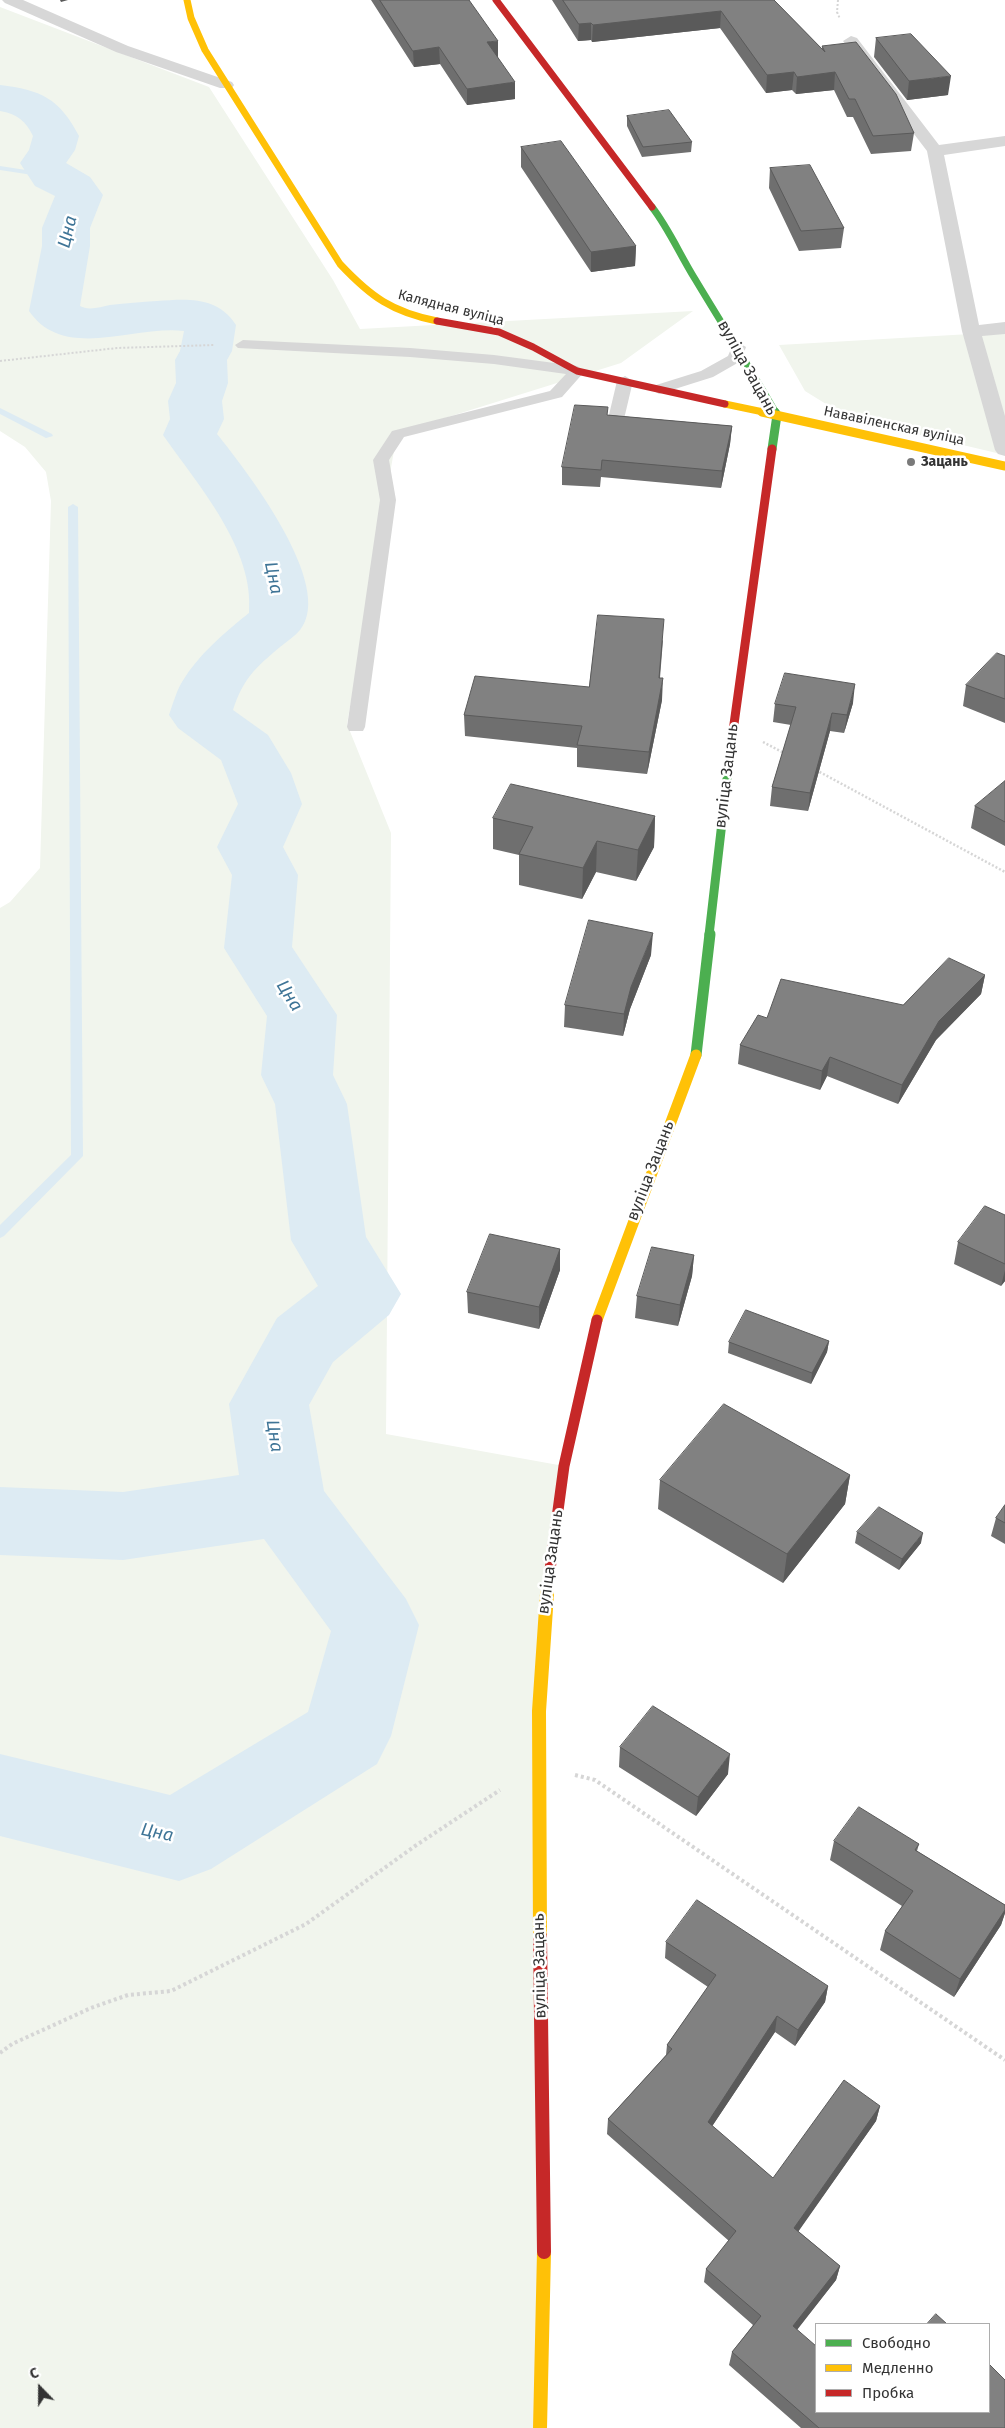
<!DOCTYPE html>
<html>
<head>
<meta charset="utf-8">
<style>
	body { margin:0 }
	#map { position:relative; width:1005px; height:2428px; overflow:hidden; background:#fff; font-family:"Fira Sans",sans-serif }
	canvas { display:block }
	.legend { position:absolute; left:815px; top:2323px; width:175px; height:90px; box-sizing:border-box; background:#fff; border:1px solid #adadad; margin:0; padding:6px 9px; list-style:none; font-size:15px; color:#333 }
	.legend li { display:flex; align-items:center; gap:10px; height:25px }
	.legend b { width:25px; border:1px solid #adadad }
	.north { position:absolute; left:15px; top:2363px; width:50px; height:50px; -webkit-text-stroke:4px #fff; paint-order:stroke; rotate:338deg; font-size:14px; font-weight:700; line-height:20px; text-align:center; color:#333 }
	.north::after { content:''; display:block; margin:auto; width:18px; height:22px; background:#333; clip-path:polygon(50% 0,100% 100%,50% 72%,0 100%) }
</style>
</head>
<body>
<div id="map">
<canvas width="1005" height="2428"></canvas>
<ul class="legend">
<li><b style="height:6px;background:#4caf50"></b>Свободно</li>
<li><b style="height:6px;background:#ffc107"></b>Медленно</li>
<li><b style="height:6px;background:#c62828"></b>Пробка</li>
</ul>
<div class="north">С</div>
</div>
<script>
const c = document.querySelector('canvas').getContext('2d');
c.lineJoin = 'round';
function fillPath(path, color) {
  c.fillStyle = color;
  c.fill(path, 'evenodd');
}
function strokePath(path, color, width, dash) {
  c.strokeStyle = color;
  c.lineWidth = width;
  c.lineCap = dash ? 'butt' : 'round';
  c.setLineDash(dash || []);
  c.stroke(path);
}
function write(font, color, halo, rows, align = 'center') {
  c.font = font + ' "Fira Sans",sans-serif';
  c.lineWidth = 5;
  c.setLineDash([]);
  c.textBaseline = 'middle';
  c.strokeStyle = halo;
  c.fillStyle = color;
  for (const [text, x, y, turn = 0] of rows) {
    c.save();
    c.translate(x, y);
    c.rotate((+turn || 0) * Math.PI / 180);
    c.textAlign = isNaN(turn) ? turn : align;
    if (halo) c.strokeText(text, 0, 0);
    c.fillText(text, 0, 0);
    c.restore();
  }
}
fillPath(new Path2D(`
	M 0,7 L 209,87 L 333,280 L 360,329 L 693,311 L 621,363 L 397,433 L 347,724 L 391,833 L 386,1434 L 564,1466 L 543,1621 L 540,2428 L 0,2428 L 0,908 L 10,902 L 40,868 L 51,501 L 46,472 L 25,447 L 0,431 Z
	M 1005,332 L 1005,455 L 870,423 L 826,404 L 805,391 L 779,345 Z`), '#f1f5ed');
fillPath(new Path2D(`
	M 0,166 L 52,174 L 56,176 L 52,178 L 0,170 Z
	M 0,408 L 52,434 L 53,436 L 46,438 L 0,414 Z
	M 73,504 L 78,507 L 83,1156 L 4,1236 L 0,1238 L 0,1225 L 71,1155 L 68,507 Z`), '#ddebf3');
fillPath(new Path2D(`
	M 0,85 C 41,90 59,98 79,136 L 75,150 L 66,163 L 90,177 L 103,195 L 90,228 L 90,246 L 80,306 C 88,311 101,307 110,305 C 126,303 141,302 157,301 C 188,299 217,296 236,325 L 232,351 L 227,360 L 228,383 L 222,401 L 224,419 L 217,434 C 246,470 336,586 300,630 C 294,637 286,642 280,647 C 255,668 243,679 233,710 L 268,735 L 291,773 L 302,804 L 283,847 L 298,875 L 292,947 L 337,1015 L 333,1075 L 347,1104 L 366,1237 L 401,1294 L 389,1315 L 333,1362 L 309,1405 L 324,1491 L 406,1599 L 419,1625 L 391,1736 L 377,1764 L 211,1869 L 179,1881 L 0,1836 L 0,1754 L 170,1795 L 308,1712 L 331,1631 L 264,1539 L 123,1560 L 0,1555 L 0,1487 L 123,1492 L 239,1475 L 229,1404 L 277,1318 L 318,1286 L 291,1240 L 275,1104 L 261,1075 L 267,1016 L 224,948 L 232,875 L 217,847 L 238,804 L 221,760 L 178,728 L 169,715 C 173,704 176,692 182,682 C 198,655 224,633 249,613 C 255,549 198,485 163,435 L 170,419 L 168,401 L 176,383 L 175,360 L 180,351 L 184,331 C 134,325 64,362 29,311 L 42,246 L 42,228 L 55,196 L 35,186 L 20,163 L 29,150 L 33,136 C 26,121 17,114 0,111 Z`), '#ddebf3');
strokePath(new Path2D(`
	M 838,0 L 837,12 L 840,19
	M 0,361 L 117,348 L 214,345`), '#d6d6d6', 2, [2, 2]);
strokePath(new Path2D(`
	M 763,742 L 784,753
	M 816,770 L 1005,872`), '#d6d6d6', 2.5, [2, 2]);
strokePath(new Path2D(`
	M 575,1775 L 595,1780 L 1005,2060
	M 0,2053 L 12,2044 L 91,2008 L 128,1995 L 171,1991 L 306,1924 L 415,1846 L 500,1790`), '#d6d6d6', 4, [3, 3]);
fillPath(new Path2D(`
	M 243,340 L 410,348 L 494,355 L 577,366 L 585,371 L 562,397 L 404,437 L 389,460 L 396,500 L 365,727 L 363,731 L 349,731 L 347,727 L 380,500 L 373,460 L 392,431 L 550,391 L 566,374 L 494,364 L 410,357 L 238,348 L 235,345 Z
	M 738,342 L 746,347 L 741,361 L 713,377 L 659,394 L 651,389 L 653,386 L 701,371 L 728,356 L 733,344 Z
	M 625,376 L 633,381 L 624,419 L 622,422 L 610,422 L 608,419 L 617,381 Z`), '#d7d7d7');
fillPath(new Path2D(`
	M 2,0 L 23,0 L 128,46 L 232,82 L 234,85 L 232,88 L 220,88 L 116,52 L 5,3 Z
	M 851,36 L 857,38 L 939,145 L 1005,136 L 1005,146 L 944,155 L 979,325 L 1005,322 L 1005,334 L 982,336 L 1005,416 L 1005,456 L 998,454 L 995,450 L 962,331 L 927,151 L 843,41 Z`), '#d7d7d7');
strokePath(new Path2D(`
	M 652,207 C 669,229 680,255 695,279 C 722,324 750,368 776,413`), '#4caf50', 7);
strokePath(new Path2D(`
	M 772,449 L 777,415 L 775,412
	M 709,935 L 730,753`), '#4caf50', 9);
strokePath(new Path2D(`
	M 696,1055 L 710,934`), '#4caf50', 11);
strokePath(new Path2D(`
	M 187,0 L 191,18 L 205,50 L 340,264 C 371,297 392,312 437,321
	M 725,404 L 768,413`), '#ffc107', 7);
strokePath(new Path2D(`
	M 762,412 L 1005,466`), '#ffc107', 9);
strokePath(new Path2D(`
	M 597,1320 L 696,1055
	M 547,1595 L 549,1577`), '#ffc107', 11);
strokePath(new Path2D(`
	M 540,1936 L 539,1711 L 547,1594
	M 540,2428 L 544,2252`), '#ffc107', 14);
strokePath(new Path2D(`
	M 496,0 L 652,207
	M 437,321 L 499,332 L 533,347 L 577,371 L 725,404`), '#c62828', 7);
strokePath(new Path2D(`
	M 730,753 L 772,449`), '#c62828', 9);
strokePath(new Path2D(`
	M 549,1577 L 564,1466 L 597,1320`), '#c62828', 11);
strokePath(new Path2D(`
	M 540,1936 L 544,2252`), '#c62828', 14);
fillPath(new Path2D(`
	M 371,0 L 469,0 L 498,58 L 515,99 L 467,105 L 440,64 L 414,67 Z
	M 552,0 L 774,0 L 822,49 L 822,46 L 914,133 L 911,151 L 871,154 L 853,117 L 847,117 L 834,90 L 796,94 L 792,90 L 766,93 L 720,28 L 592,42 L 591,40 L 578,41 Z
	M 876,38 L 948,95 L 907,100 L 874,57 Z
	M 627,116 L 692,142 L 691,152 L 642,157 L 627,126 Z
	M 521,147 L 636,246 L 635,266 L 591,272 L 521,167 Z
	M 770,168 L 844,228 L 841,248 L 799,251 L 769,188 Z
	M 608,415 L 732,426 L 730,444 L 721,488 L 601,477 L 600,487 L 562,485 L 562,467 Z
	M 663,640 L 660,678 L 662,700 L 647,774 L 577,767 L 577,748 L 465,736 L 464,715 L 589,687 Z
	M 1005,656 L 1005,723 L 963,706 L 966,685 Z
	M 853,703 L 844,733 L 830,731 L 808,811 L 770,806 L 772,787 L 791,725 L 773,722 L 775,704 Z
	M 1005,781 L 1005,846 L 971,828 L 975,806 Z
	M 655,816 L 654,847 L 636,881 L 596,872 L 582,899 L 519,885 L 519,855 L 493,849 L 493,818 Z
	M 651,955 L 630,1009 L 623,1036 L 564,1027 L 565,1005 Z
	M 985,975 L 981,994 L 936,1040 L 898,1104 L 827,1076 L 820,1090 L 738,1064 L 740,1045 L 767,1018 L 903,1005 Z
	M 1005,1215 L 1005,1281 L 1001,1286 L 954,1264 L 958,1242 Z
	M 560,1249 L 560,1270 L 539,1329 L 468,1313 L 467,1292 Z
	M 694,1255 L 692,1276 L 678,1326 L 635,1318 L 637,1296 Z
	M 829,1341 L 827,1352 L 811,1384 L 728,1353 L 729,1342 Z
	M 850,1475 L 845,1504 L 783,1583 L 658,1509 L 660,1480 Z
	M 1005,1505 L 1005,1544 L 991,1536 L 996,1518 Z
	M 857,1532 L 921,1543 L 899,1570 L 855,1543 Z
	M 620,1747 L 728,1774 L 696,1816 L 619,1767 Z
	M 834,1841 L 919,1844 L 917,1851 L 1005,1905 L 1005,1913 L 1001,1925 L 954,1997 L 880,1950 L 885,1931 L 902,1906 L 830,1860 Z
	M 666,1942 L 828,1986 L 825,2002 L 795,2046 L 775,2032 L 712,2126 L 773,2178 L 880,2106 L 876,2121 L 798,2231 L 840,2266 L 836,2280 L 797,2329 L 816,2412 L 1005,2428 L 801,2428 L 729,2365 L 732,2352 L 753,2325 L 704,2282 L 706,2269 L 729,2241 L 607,2134 L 608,2119 L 666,2055 L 667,2045 L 708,1987 L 665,1958 Z`), '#6f6f6f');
fillPath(new Path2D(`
	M 60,0 L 68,0 L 61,2 Z
	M 721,11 L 720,28 L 592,42 L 593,25 Z
	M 591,23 L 591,40 L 578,41 L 579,24 Z
	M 498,41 L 498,58 L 487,42 Z
	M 439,47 L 440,64 L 414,67 L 413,51 Z
	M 794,72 L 792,90 L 766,93 L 767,75 Z
	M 835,72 L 834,90 L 796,94 L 797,77 Z
	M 951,76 L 948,95 L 907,100 L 909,81 Z
	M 515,82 L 515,99 L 467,105 L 467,89 Z
	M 636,246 L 635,266 L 591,272 L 591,252 Z
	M 732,426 L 730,444 L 721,488 L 722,471 Z
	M 663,678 L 662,700 L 647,774 L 649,752 Z
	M 855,684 L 853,703 L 844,733 L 847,715 Z
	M 832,713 L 830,731 L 808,811 L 810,793 Z
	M 655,816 L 654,847 L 636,881 L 638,850 Z
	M 597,841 L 596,872 L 582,899 L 583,868 Z
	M 653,933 L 651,955 L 630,1009 L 623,1036 L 624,1014 L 631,987 Z
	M 985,975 L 981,994 L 936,1040 L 898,1104 L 902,1085 L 939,1021 Z
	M 830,1057 L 827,1076 L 820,1090 L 822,1071 Z
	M 560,1249 L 560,1270 L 539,1329 L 539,1307 Z
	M 694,1255 L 692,1276 L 678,1326 L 680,1305 Z
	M 1005,1270 L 1005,1281 L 1001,1286 Z
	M 829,1341 L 827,1352 L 811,1384 L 812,1373 Z
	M 850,1475 L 845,1504 L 783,1583 L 787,1554 Z
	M 923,1533 L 921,1543 L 899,1570 L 902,1559 Z
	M 730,1754 L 728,1774 L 696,1816 L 698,1797 Z
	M 1005,1910 L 1005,1913 L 1001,1925 L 954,1997 L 960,1979 Z
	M 828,1986 L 825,2002 L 795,2046 L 798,2030 Z
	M 777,2016 L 775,2032 L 705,2137 L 708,2122 Z
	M 880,2106 L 876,2121 L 791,2242 L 794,2228 Z
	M 840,2266 L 836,2280 L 790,2339 L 793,2326 Z`), '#5a5a5a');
const building = new Path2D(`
	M 380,0 L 469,0 L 498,41 L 487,42 L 515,82 L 467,89 L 439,47 L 413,51 Z
	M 563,0 L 774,0 L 825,52 L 822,46 L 856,42 L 896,94 L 914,133 L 873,136 L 855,99 L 849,99 L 835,72 L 797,77 L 794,72 L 767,75 L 721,11 L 593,25 L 591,23 L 579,24 Z
	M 911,34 L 951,76 L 909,81 L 876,38 Z
	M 669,110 L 692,142 L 643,147 L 627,116 Z
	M 561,141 L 636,246 L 591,252 L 521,147 Z
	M 810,165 L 844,228 L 801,231 L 770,168 Z
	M 575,405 L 608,407 L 607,415 L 732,426 L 722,471 L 602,460 L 601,470 L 562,467 Z
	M 598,615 L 664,619 L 659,678 L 663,678 L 649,752 L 577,745 L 582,726 L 464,715 L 475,676 L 589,687 Z
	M 997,653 L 1005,656 L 1005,699 L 966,685 Z
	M 785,673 L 855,684 L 847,715 L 832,713 L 810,793 L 772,787 L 796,707 L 775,704 Z
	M 1005,781 L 1005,822 L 975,806 Z
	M 511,784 L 655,816 L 638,850 L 597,841 L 583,868 L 519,854 L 533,827 L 493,818 Z
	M 589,920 L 653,933 L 631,987 L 624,1014 L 565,1005 Z
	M 949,958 L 985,975 L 939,1021 L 902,1085 L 830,1057 L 822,1071 L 740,1045 L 758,1015 L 767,1018 L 781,979 L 903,1005 Z
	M 985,1206 L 1005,1215 L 1005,1264 L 958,1242 Z
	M 490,1234 L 560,1249 L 539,1307 L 467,1292 Z
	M 652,1247 L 694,1255 L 680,1305 L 637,1296 Z
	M 746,1310 L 829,1341 L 812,1373 L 729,1342 Z
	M 724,1404 L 850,1475 L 787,1554 L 660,1480 Z
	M 1005,1505 L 1005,1523 L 996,1518 Z
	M 879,1507 L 923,1533 L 902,1559 L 857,1532 Z
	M 653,1706 L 730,1754 L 698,1797 L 620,1747 Z
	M 859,1807 L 919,1844 L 915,1850 L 1005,1905 L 1005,1910 L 960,1979 L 885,1931 L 913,1891 L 834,1841 Z
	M 697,1900 L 828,1986 L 798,2030 L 777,2016 L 708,2122 L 773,2178 L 844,2080 L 880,2106 L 794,2228 L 840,2266 L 793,2326 L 816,2346 L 816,2412 L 989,2412 L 989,2364 L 1005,2380 L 1005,2428 L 819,2428 L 732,2352 L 761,2316 L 706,2269 L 736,2231 L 608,2119 L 672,2049 L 667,2045 L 716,1975 L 666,1942 Z
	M 936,2314 L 947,2324 L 927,2324 Z`);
fillPath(building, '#818181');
strokePath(building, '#5a5a5a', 1);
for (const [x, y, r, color] of [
	[911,462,5,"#7a7a7a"]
]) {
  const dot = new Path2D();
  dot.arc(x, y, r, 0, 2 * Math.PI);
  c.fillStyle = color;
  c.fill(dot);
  strokePath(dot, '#fff', 2);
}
write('14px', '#333', '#fff', [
	["Калядная вуліца",451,308,14],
	["Нававіленская вуліца",894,426,12]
]);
write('bold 14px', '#333', '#fff', [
	["Зацань",921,462]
], 'left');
write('16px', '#333', '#fff', [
	["вуліца Зацань",747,368,61],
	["вуліца Зацань",727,776,-83],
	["вуліца Зацань",651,1171,-69],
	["вуліца Зацань",551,1562,-82],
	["вуліца Зацань",540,1966,-91]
]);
write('italic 18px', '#3f7597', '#fff', [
	["Цна",68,232,-76],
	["Цна",273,578,78],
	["Цна",289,996,58],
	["Цна",274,1436,81],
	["Цна",157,1833,12]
]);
</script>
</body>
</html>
